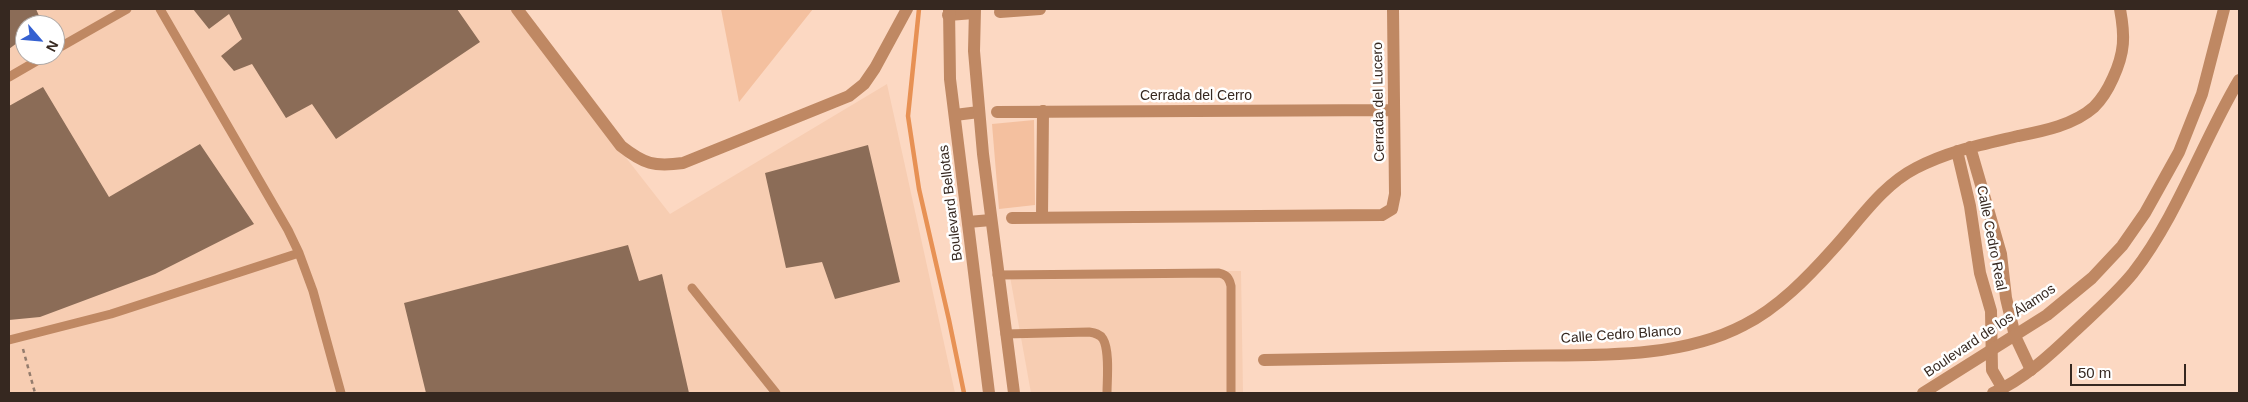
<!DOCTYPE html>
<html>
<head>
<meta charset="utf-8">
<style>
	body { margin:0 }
	#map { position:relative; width:2248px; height:402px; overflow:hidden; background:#fcd8c2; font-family:Arial,sans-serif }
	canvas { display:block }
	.frame { position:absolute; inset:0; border:10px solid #362820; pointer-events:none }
	.north { position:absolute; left:15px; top:15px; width:50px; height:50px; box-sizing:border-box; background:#fff; border:1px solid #afa9a6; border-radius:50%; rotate:117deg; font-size:14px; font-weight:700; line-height:20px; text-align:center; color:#362820 }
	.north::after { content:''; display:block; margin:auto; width:18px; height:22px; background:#3561d1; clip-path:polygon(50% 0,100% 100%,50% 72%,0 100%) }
	.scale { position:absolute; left:2070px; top:364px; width:116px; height:22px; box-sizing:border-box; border:2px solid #362820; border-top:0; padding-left:6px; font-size:15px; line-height:18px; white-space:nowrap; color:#362820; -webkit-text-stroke:4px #fff; paint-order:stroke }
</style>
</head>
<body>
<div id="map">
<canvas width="2248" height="402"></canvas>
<div class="frame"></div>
<div class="north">N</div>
<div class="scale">50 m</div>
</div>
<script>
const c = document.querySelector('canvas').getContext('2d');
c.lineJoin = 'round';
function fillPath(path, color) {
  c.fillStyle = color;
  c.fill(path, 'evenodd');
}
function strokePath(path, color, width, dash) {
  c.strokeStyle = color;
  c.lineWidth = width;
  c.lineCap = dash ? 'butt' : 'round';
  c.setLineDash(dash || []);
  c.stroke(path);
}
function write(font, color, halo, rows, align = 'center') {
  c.font = font + ' Arial,sans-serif';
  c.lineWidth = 5;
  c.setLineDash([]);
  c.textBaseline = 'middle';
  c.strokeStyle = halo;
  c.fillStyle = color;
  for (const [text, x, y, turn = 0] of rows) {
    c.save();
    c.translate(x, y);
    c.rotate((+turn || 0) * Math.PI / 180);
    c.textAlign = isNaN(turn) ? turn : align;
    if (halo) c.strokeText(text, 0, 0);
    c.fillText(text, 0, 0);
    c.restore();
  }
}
fillPath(new Path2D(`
	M 9,9 L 510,9 L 670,214 L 887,84 L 955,393 L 9,393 ZM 25,25 L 55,25 L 55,55 L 25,55 Z
	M 1009,271 L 1241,271 L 1243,393 L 1031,393 Z`), '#f7cdb2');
fillPath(new Path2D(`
	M 721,9 L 813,9 L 739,102 Z
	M 1034,120 L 1035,205 L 999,209 L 992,124 Z`), '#f4c09f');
strokePath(new Path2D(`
	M 919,9 L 908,116 L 919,189 L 949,320 L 964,393`), '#e79154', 4.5);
fillPath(new Path2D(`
	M 9,9 L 36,9 L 43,25 L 25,25 L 25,37 L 9,49 Z
	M 193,9 L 457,9 L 480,42 L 336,139 L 312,104 L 286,118 L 252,64 L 234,71 L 221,56 L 242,39 L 229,14 L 209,29 Z
	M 43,87 L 109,197 L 200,144 L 254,224 L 155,274 L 40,317 L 9,320 L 9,106 Z
	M 868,145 L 900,282 L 835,299 L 822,262 L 786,268 L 765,173 Z
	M 628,245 L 639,281 L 662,274 L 689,393 L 426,393 L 404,303 Z`), '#8b6c57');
strokePath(new Path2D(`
	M 23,349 L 35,393`), '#947c6d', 2.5, [4, 4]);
strokePath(new Path2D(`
	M 55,50 L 127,9
	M 9,77 L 47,55
	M 299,253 L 313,291 L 341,393
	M 997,275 L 1219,273 C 1227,275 1229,278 1231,286 L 1231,393
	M 692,288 L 776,393
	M 1005,334 L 1089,332 C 1095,333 1100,334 1103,339 C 1110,351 1107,380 1107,393
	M 9,340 L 111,314 L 299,253 L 288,230 L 160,9`), '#bf8863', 9);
strokePath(new Path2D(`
	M 517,9 L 621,146 C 644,164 654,167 683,163 L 849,96 L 864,84 L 875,68 L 907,9
	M 1000,12 L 1040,9
	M 948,15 L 974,13
	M 997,112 L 1394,110
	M 955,115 L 979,112
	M 1970,147 L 2001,254 L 2006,298 L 2015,336 L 2031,370
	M 1957,151 L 1970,206 L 1980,273 L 1991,311 L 1992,370 L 2003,389
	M 1042,217 L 1043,111
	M 1012,218 L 1382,215 L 1392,209 L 1395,194 L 1393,9
	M 968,222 L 991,220
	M 1264,360 C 1344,358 1424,357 1504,356 C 1581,354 1674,362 1744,325 C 1778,308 1808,277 1833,249 C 1859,221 1881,186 1916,168 C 1948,151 1984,144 2018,136 C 2043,131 2074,125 2094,107 C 2101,100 2109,87 2113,78 C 2125,52 2125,36 2120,9`), '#bf8863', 12);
strokePath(new Path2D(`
	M 949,9 L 950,79 L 989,393
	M 975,9 L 974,51 L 983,154 L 1014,393
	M 1923,393 L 2047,315 L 2092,278 L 2122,246 L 2145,213 L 2179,152 L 2202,94 L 2224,9
	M 1993,393 C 2024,379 2050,355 2074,332 C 2094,313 2116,294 2133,273 C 2178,215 2202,142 2239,80`), '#bf8863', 12);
write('14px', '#362820', '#fff', [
	["Cerrada del Cerro",1196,96],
	["Cerrada del Lucero",1379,102,-91],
	["Boulevard Bellotas",951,203,-97],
	["Calle Cedro Real",1991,238,79],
	["Boulevard de los Álamos",1990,331,-34],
	["Calle Cedro Blanco",1621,335,-4]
]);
</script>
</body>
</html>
